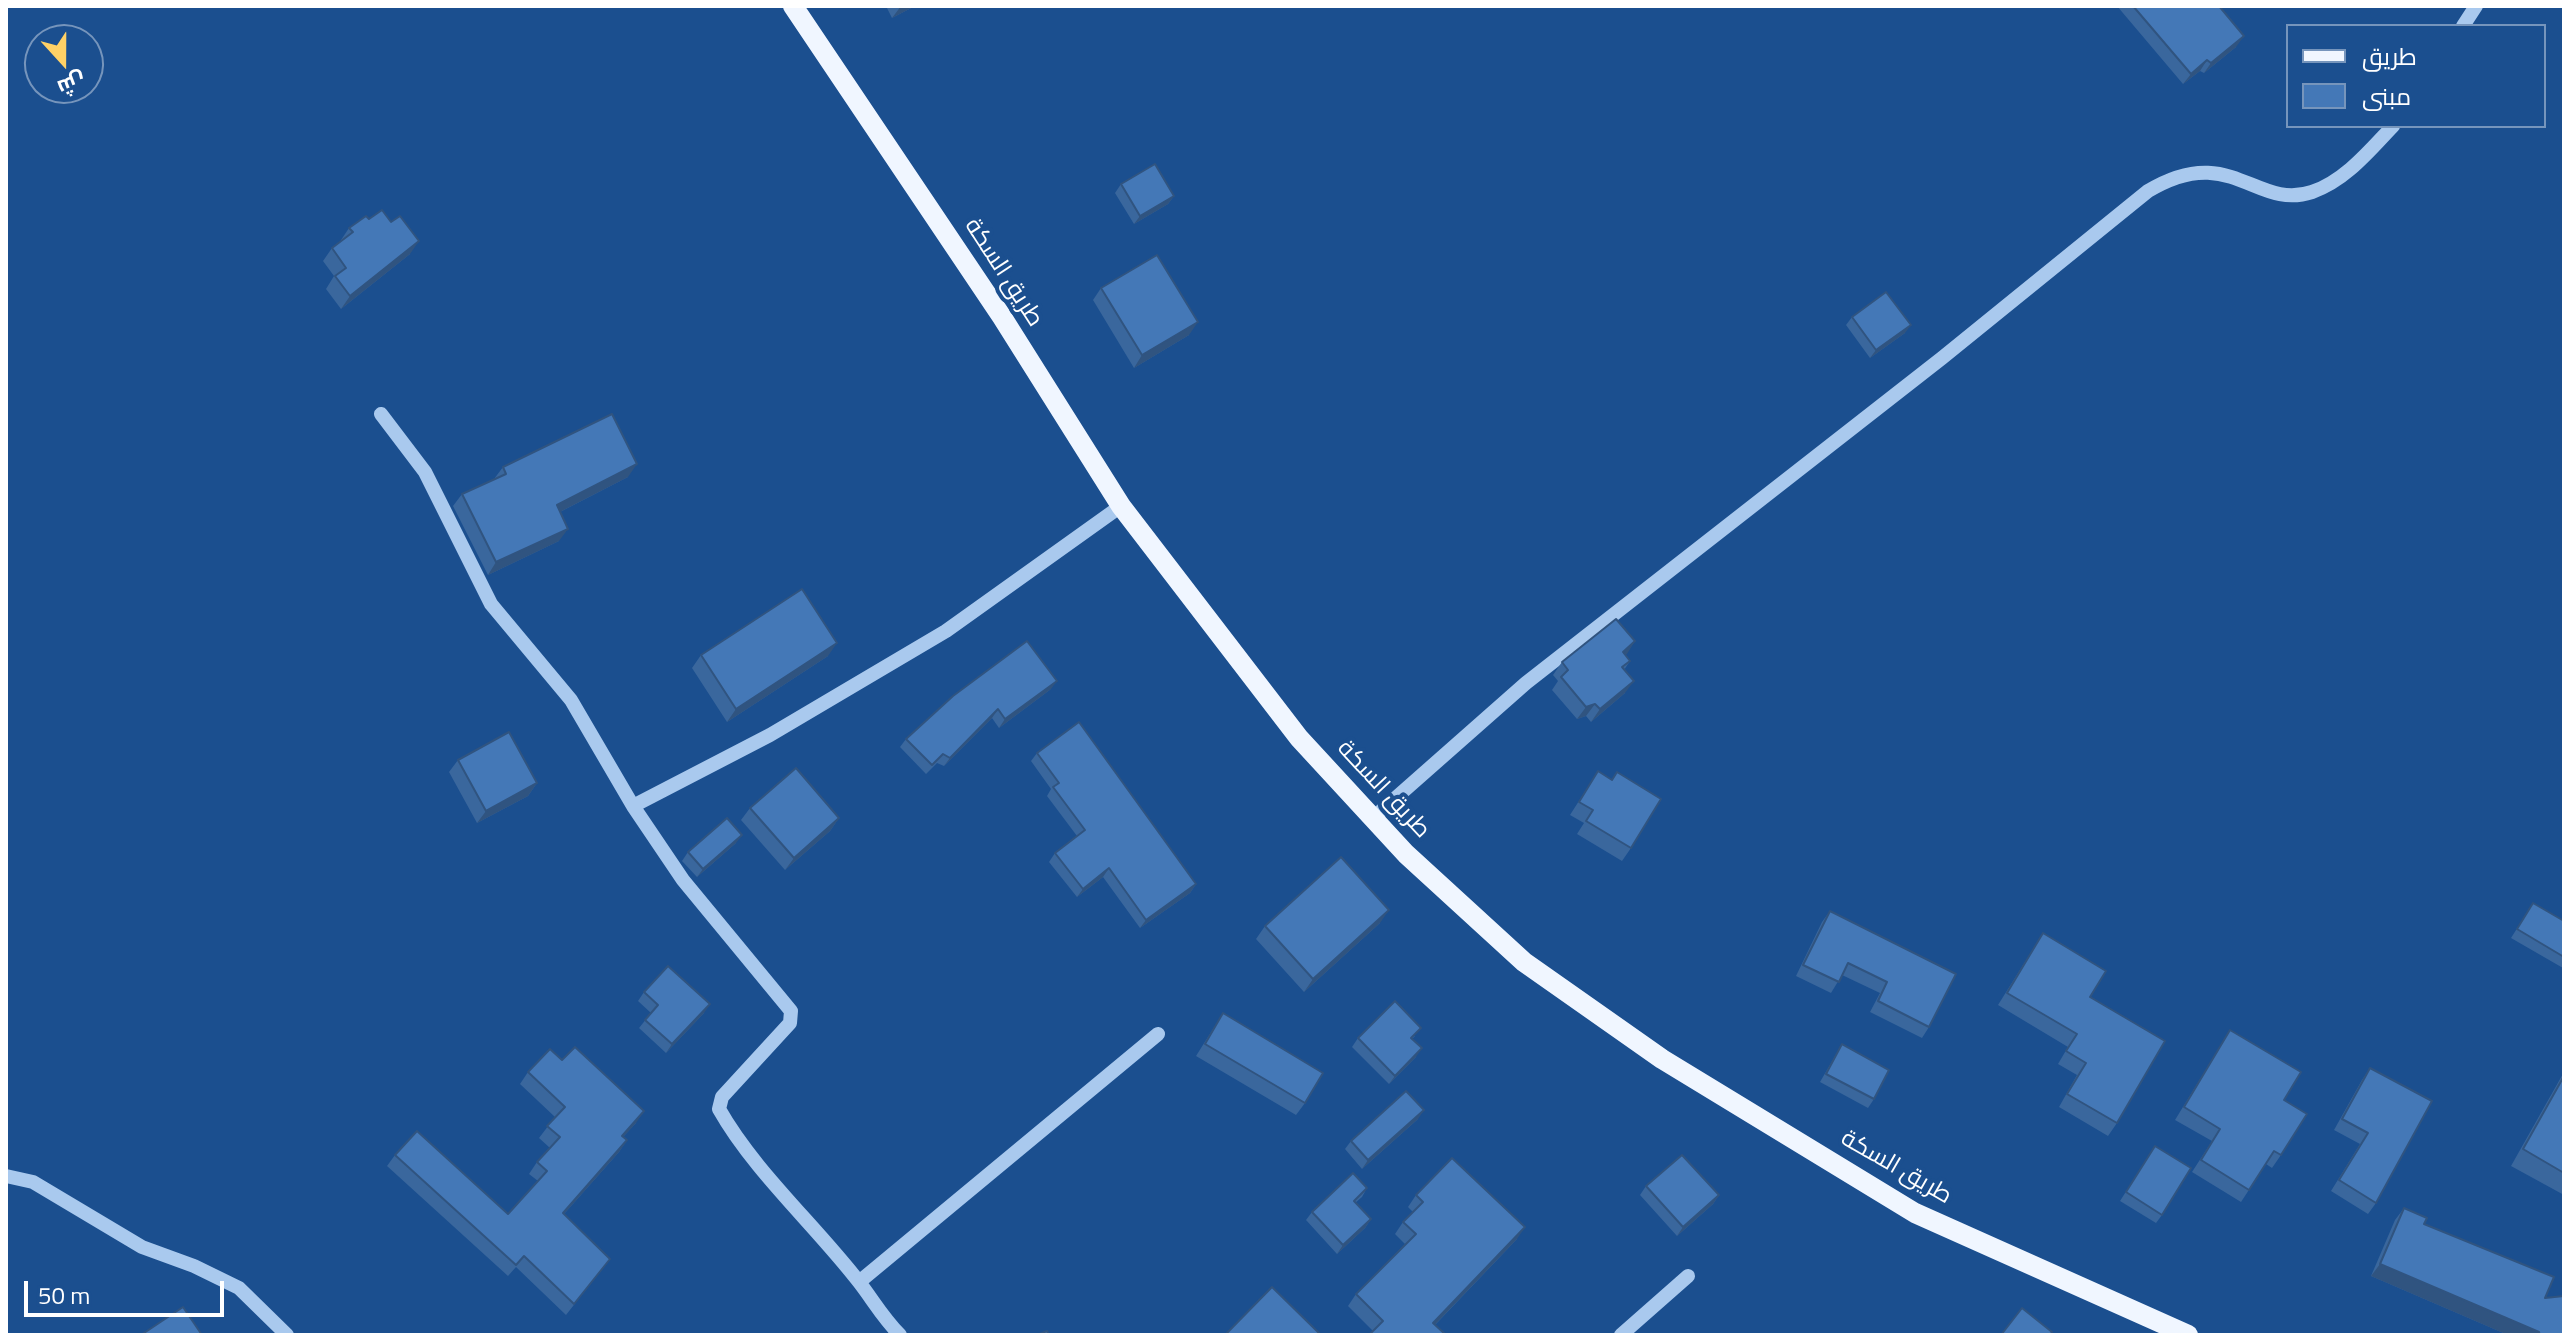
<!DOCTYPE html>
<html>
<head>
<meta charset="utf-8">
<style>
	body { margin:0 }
	#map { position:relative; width:2570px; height:1341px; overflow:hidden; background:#1b4f8f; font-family:"Titillium Web",Cairo,sans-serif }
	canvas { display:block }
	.frame { position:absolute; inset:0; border:8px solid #fff; pointer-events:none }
	.legend { position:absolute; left:2286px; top:24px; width:260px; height:104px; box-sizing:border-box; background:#1b4f8f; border:2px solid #7695bc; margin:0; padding:10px 14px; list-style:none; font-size:24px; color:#fff }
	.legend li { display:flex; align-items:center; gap:16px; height:40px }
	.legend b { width:40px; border:2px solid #7695bc }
	.north { position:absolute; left:24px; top:24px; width:80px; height:80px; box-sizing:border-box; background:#1b4f8f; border:2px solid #7695bc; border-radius:50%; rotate:159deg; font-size:22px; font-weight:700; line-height:32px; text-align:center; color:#fff }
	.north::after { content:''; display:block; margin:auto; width:28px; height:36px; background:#ffd166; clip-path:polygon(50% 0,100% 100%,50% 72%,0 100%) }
	.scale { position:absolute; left:24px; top:1281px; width:200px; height:36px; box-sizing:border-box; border:4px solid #fff; border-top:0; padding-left:10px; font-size:24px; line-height:28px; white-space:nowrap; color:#fff; -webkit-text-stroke:6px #1b4f8f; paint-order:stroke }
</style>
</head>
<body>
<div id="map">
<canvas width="2570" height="1341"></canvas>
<div class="frame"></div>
<ul class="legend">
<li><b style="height:10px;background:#f0f6ff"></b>طريق</li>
<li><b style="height:22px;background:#4478b7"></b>مبنى</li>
</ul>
<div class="north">ش</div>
<div class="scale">50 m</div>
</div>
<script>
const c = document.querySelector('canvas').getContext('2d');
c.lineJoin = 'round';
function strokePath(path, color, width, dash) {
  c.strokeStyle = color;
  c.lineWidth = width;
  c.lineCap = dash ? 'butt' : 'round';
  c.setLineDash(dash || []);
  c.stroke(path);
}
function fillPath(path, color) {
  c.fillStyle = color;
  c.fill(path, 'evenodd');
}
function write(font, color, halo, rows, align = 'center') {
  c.font = font + ' "Titillium Web",Cairo,sans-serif';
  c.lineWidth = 8;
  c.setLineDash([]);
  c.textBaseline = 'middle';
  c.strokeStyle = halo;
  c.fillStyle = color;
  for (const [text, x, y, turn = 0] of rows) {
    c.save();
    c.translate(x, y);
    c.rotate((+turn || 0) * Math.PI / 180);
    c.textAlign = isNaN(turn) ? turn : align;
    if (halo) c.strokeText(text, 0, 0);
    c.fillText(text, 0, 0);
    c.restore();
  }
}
strokePath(new Path2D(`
	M 2463,26 L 2476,6
	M 381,414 L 425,472 L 491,604 L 571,700 L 633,806 L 770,735 L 946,631 L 1121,506
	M 633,806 L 683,880 L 791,1011 L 790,1023 L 722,1097 L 719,1109 C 754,1171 815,1225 859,1282 C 873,1300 883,1318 900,1335
	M 1373,818 L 1526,683 L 1942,358 L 2148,191 C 2231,141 2255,211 2312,192 C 2345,181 2370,150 2393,126
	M 6,1176 L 33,1182 L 142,1247 L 194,1266 L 239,1288 L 287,1335
	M 859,1282 L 1158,1034
	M 1621,1335 L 1688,1276`), '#a9c9ee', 14);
strokePath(new Path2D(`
	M 793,6 L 1002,317 L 1121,506 L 1299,738 L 1406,854 L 1524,962 L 1662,1059 L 1915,1213 L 2188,1335`), '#f0f6ff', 20);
fillPath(new Path2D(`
	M 886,6 L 915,6 L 892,18 Z
	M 2117,6 L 2219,6 L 2236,47 L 2204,73 L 2200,71 L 2183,84 Z
	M 1121,184 L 1174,196 L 1168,204 L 1134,224 L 1115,193 Z
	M 369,219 L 410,254 L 341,309 L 326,289 L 334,276 L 323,261 L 332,248 L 341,241 L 341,240 L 349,228 Z
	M 1101,288 L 1189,335 L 1134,368 L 1093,300 Z
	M 1852,317 L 1905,333 L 1870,358 L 1846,325 Z
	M 503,467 L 628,477 L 560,512 L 559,541 L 488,575 L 453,506 L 462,494 L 494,479 Z
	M 1635,641 L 1625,655 L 1630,661 L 1624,670 L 1625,693 L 1591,722 L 1586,716 L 1577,719 L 1552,690 L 1558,681 L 1553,675 L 1562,662 Z
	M 701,655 L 828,656 L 727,722 L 692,668 Z
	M 1051,689 L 999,728 L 992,718 L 944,766 L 937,763 L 926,774 L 900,747 L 906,739 Z
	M 1037,753 L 1196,884 L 1190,893 L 1140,928 L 1103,877 L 1077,897 L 1049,862 L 1055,853 L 1077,836 L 1047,796 L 1051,789 L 1031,761 Z
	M 458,760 L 537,783 L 528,796 L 477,823 L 449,772 Z
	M 1598,771 L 1631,848 L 1622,861 L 1577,834 L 1584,823 L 1570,815 Z
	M 750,808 L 839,818 L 830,831 L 785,870 L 741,820 Z
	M 736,843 L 697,877 L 682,861 L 688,852 Z
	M 2533,903 L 2564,921 L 2564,967 L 2563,968 L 2511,938 Z
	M 1830,911 L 1929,1027 L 1922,1038 L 1870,1012 L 1880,993 L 1842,975 L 1831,993 L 1796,976 L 1822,922 Z
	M 1380,923 L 1304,992 L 1256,939 L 1265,926 Z
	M 2043,933 L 2090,997 L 2117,1123 L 2108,1136 L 2059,1107 L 2077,1075 L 2058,1064 L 2068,1047 L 1998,1005 Z
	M 644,992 L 704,1013 L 666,1053 L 639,1028 L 651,1013 L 638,1001 Z
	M 1223,1013 L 1305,1103 L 1296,1115 L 1196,1056 Z
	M 2230,1030 L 2284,1100 L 2281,1155 L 2272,1168 L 2266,1164 L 2241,1202 L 2192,1172 L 2212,1141 L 2175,1120 Z
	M 1415,1036 L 1412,1039 L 1416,1057 L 1389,1084 L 1352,1047 L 1358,1038 Z
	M 1842,1044 L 1874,1099 L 1868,1108 L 1820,1082 Z
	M 2370,1068 L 2376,1203 L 2368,1214 L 2331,1191 L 2360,1144 L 2334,1130 L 2362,1080 Z
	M 528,1072 L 636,1123 L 623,1137 L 627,1140 L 619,1152 L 564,1214 L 610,1259 L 566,1315 L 516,1267 L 508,1276 L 387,1166 L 395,1155 L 508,1214 L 538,1181 L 529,1174 L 537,1162 L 550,1148 L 539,1138 L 555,1117 L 520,1084 Z
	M 2564,1072 L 2564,1195 L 2511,1166 Z
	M 1418,1119 L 1362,1169 L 1345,1149 L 1351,1141 Z
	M 2155,1146 L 2162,1215 L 2156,1223 L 2120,1201 Z
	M 1646,1186 L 1719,1195 L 1713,1204 L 1677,1236 L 1640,1195 Z
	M 1367,1188 L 1362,1197 L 1355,1203 L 1371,1219 L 1365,1228 L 1337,1254 L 1306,1220 L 1312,1212 Z
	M 1416,1195 L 1517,1239 L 1435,1325 L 1373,1331 L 1348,1306 L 1356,1294 L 1405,1244 L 1395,1234 L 1403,1222 L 1413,1212 L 1408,1207 Z
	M 2404,1208 L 2424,1224 L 2545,1298 L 2564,1335 L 2508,1335 L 2371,1276 L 2395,1220 Z`), '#3a679d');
fillPath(new Path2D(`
	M 901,6 L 915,6 L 892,18 Z
	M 2244,36 L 2236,47 L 2204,73 L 2211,63 Z
	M 2207,60 L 2200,71 L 2183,84 L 2191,74 Z
	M 1174,196 L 1168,204 L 1134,224 L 1140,216 Z
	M 419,241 L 410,254 L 341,309 L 350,296 Z
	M 1198,322 L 1189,335 L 1134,368 L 1142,355 Z
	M 1911,325 L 1905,333 L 1870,358 L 1876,350 Z
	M 637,464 L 628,477 L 548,518 L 557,505 Z
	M 568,529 L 559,541 L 488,575 L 496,562 Z
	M 1635,641 L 1627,654 L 1614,665 L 1623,652 Z
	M 837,643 L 828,656 L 727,722 L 736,709 Z
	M 1057,681 L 1051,689 L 999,728 L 1005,719 Z
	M 1634,681 L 1625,693 L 1591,722 L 1600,709 Z
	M 1595,704 L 1586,716 L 1577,719 L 1586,707 Z
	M 998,709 L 992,718 L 944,766 L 950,758 Z
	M 537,783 L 528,796 L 477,823 L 486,811 Z
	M 839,818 L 830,831 L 785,870 L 794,858 Z
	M 742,835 L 736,843 L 697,877 L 703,869 Z
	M 1109,868 L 1103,877 L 1077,897 L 1083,889 Z
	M 1196,884 L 1190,893 L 1140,928 L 1146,920 Z
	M 1389,910 L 1380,923 L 1304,992 L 1313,979 Z
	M 710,1004 L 704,1013 L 666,1053 L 672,1044 Z
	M 1422,1048 L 1416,1057 L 1389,1084 L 1395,1076 Z
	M 1424,1110 L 1418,1119 L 1362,1169 L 1368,1160 Z
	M 644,1111 L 636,1123 L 614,1147 L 622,1136 Z
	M 627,1140 L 619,1152 L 555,1224 L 563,1213 Z
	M 1719,1195 L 1713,1204 L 1677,1236 L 1683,1227 Z
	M 1371,1219 L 1365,1228 L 1337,1254 L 1343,1245 Z
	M 1525,1227 L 1517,1239 L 1425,1335 L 1433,1323 Z
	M 2380,1264 L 2539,1332 L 2537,1335 L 2508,1335 L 2371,1276 Z`), '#305480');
const building = new Path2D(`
	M 2133,6 L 2219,6 L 2244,36 L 2211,63 L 2207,60 L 2191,74 Z
	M 1155,164 L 1174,196 L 1140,216 L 1121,184 Z
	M 382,210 L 391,222 L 400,216 L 419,241 L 350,296 L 335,276 L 346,268 L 332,248 L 353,232 L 349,228 L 366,216 L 369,219 Z
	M 1157,255 L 1198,322 L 1142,355 L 1101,288 Z
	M 1886,292 L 1911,325 L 1876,350 L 1852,317 Z
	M 612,414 L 637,464 L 557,505 L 568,529 L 496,562 L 462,494 L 506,474 L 503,467 Z
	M 802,589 L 837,643 L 736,709 L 701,655 Z
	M 1616,619 L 1635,641 L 1623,652 L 1630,661 L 1622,667 L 1634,681 L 1600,709 L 1595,704 L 1586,707 L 1561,677 L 1568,670 L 1562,662 Z
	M 1027,641 L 1057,681 L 1005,719 L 998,709 L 950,758 L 943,754 L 932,765 L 906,739 L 953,696 Z
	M 1079,722 L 1196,884 L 1146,920 L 1109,868 L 1083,889 L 1055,853 L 1085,830 L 1053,787 L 1059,783 L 1037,753 Z
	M 509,732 L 537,783 L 486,811 L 458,760 Z
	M 796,768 L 839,818 L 794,858 L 750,808 Z
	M 1598,771 L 1612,780 L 1617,772 L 1661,799 L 1631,848 L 1586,821 L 1593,810 L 1579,802 Z
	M 727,818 L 742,835 L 703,869 L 688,852 Z
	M 1341,857 L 1389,910 L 1313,979 L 1265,926 Z
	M 2533,903 L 2564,921 L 2564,957 L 2517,929 Z
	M 1830,911 L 1956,974 L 1929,1027 L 1878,1001 L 1887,982 L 1848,963 L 1839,982 L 1803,965 Z
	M 2043,933 L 2106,971 L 2090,997 L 2165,1041 L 2117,1123 L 2067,1094 L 2086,1063 L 2066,1051 L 2077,1034 L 2007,993 Z
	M 668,966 L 710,1004 L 672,1044 L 645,1020 L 658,1005 L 644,992 Z
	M 1395,1001 L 1421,1028 L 1411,1038 L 1422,1048 L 1395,1076 L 1358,1038 Z
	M 1223,1013 L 1323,1073 L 1305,1103 L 1205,1044 Z
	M 2230,1030 L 2301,1072 L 2284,1100 L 2307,1114 L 2281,1155 L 2274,1151 L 2249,1190 L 2201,1160 L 2220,1129 L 2184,1107 Z
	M 1842,1044 L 1889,1070 L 1874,1099 L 1826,1074 Z
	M 575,1047 L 644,1111 L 622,1136 L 627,1140 L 563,1213 L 610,1259 L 574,1304 L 524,1256 L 516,1265 L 395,1155 L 417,1131 L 508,1214 L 547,1171 L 537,1162 L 560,1137 L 547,1126 L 565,1107 L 528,1072 L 550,1049 L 562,1060 Z
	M 2370,1068 L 2432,1101 L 2376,1203 L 2339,1180 L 2368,1133 L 2342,1119 Z
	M 2564,1076 L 2564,1173 L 2523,1149 Z
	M 1406,1091 L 1424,1110 L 1368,1160 L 1351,1141 Z
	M 2155,1146 L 2191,1168 L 2162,1215 L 2126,1192 Z
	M 1682,1155 L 1719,1195 L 1683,1227 L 1646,1186 Z
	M 1452,1158 L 1525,1227 L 1433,1323 L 1446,1335 L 1369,1335 L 1383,1321 L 1356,1294 L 1416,1234 L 1403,1222 L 1423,1202 L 1416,1195 Z
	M 1353,1173 L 1367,1188 L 1354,1201 L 1371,1219 L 1343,1245 L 1312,1212 Z
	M 2404,1208 L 2427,1218 L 2424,1224 L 2554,1277 L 2545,1298 L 2564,1296 L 2564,1335 L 2540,1335 L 2539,1332 L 2380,1264 Z
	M 1272,1287 L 1321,1335 L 1225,1335 Z
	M 183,1307 L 202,1335 L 141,1335 Z
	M 2022,1308 L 2052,1332 L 2050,1335 L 2001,1335 Z
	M 1047,1331 L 1049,1335 L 1037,1335 Z`);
fillPath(building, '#4478b7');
strokePath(building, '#305480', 2);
write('24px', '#fff', '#1b4f8f', [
	["طريق السكة",1003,273,57],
	["طريق السكة",1383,790,47],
	["طريق السكة",1896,1168,30]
]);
</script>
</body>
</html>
